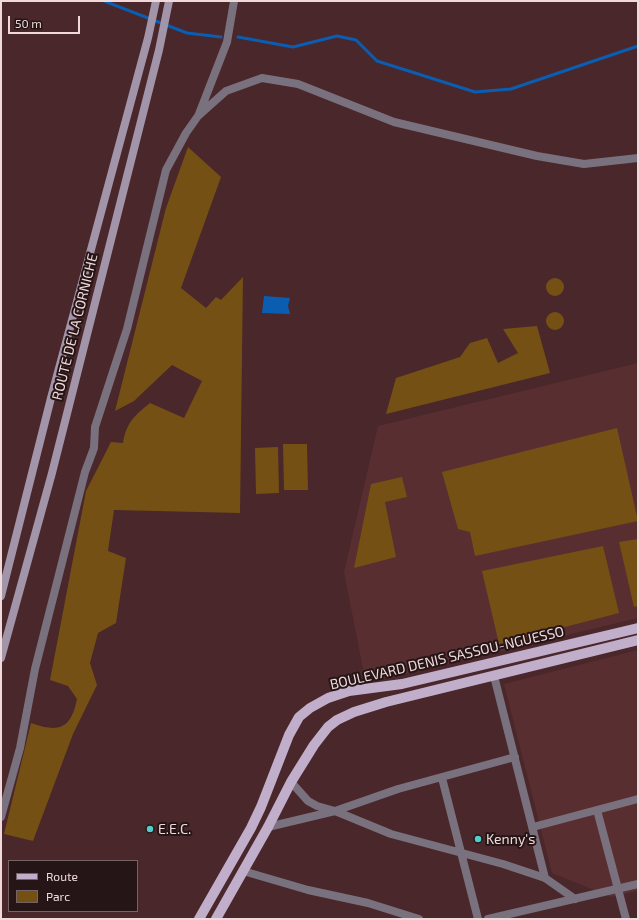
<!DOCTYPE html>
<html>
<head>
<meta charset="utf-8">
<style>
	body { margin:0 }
	#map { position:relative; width:639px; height:920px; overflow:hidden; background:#49272a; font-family:"Exo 2",sans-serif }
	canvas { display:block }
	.frame { position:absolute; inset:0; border:2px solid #f0d9da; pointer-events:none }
	.legend { position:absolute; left:8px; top:860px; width:130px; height:52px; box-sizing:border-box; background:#251516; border:1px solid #766364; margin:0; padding:5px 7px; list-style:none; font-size:12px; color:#f0d9da }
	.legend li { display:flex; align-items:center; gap:8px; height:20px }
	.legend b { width:20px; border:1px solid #766364 }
	.scale { position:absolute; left:8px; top:16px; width:72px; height:18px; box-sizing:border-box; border:2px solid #f0d9da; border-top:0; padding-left:5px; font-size:12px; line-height:14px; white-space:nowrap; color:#f0d9da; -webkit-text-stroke:3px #251516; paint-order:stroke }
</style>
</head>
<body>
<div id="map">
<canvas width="639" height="920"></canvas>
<div class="frame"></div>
<ul class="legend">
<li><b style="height:5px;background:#c1aeca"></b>Route</li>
<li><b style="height:11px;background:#755014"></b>Parc</li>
</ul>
<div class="scale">50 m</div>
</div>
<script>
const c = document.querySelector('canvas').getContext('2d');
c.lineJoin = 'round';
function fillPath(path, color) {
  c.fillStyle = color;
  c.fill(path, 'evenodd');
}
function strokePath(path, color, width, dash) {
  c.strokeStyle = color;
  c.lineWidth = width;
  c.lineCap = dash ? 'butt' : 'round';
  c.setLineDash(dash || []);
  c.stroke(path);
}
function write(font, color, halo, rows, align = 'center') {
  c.font = font + ' "Exo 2",sans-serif';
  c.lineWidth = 4;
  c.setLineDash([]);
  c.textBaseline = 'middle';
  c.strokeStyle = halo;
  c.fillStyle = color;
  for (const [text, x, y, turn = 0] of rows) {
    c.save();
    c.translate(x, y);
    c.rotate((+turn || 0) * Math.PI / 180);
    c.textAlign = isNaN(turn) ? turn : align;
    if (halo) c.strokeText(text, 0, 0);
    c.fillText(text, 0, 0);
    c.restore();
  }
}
fillPath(new Path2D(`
	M 638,363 L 638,618 L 389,678 L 365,679 L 344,572 L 378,426 Z
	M 638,650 L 638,891 L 611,897 L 552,873 L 504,684 Z`), '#582e31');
fillPath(new Path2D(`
	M 188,147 L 221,177 L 181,288 L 206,308 L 216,297 L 221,300 L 243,277 L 240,513 L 114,510 L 108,551 L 126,558 L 116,623 L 98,633 L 90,663 L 97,685 L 73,734 L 33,841 L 4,834 L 31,723 C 59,733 71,729 77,699 L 68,686 L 50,680 L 86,491 L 111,442 L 123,443 C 126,423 135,415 150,403 L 184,418 L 202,381 L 172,365 L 134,401 L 115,411 L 166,208 Z
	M546 287a9 9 0 1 1 18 0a9 9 0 1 1-18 0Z
	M546 321a9 9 0 1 1 18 0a9 9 0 1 1-18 0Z
	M 537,326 L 550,373 L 386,414 L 396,378 L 460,357 L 470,343 L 487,338 L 498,363 L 518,353 L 503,329 Z
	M 617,428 L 638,521 L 475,556 L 470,532 L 458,529 L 442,472 Z
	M 283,444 L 307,444 L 308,490 L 284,490 Z
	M 278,447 L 279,493 L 256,494 L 255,448 Z
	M 402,477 L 407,497 L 385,502 L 396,557 L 354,568 L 371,484 Z
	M 638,539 L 638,606 L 634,607 L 619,542 Z
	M 603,546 L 619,613 L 499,644 L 482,571 Z`), '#755014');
fillPath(new Path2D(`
	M 264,296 L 290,298 L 288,306 L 290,314 L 262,313 Z`), '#0b5db1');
strokePath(new Path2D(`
	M 104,1 L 187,33 L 221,37
	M 238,37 L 293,47 L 337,36 L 356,40 L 377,61 L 475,92 L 511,89 L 638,46`), '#0b5db1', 3);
strokePath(new Path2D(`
	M 199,114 L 227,42 L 234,1
	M 494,676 L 545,878
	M 442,778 L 478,919
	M 291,782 L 308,801 L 317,806 L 335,811 L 391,834 L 503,864 L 545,878 L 575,899
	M 597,810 L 626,919
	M 1,817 L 20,748 L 35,669 L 85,472 L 94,448 L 95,427 L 127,329 L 166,170 L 186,133 L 198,116 L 226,91 L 262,78 L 298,84 L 394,122 L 537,156 L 584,164 L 638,158
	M 268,827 L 335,811 L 398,789 L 515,757
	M 533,827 L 638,799
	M 243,871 L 308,890 L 368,903 L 419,919`), '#7a717e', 8);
strokePath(new Path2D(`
	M 488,919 L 638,884`), '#7a717e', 8);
strokePath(new Path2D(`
	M 1,596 L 51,398 L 148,38 L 156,1
	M 1,658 L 52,473 L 159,50 L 169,1`), '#a294a9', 8);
strokePath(new Path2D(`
	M 199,919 L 251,828 L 261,807 L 289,735 L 299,717 L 310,708 L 328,698 L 349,691 L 402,684 L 638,628
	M 216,919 L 268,827 L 291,782 L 314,745 L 328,727 L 337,720 L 354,712 L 386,702 L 638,640`), '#c1aeca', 10);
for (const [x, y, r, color] of [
	[150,829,4,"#52cdcd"],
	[478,839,4,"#52cdcd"]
]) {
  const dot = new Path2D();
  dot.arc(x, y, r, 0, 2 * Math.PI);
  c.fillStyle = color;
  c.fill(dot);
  strokePath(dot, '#251516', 1.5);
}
write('14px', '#f0d9da', '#251516', [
	["ROUTE DE LA CORNICHE",75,327,-76],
	["BOULEVARD DENIS SASSOU-NGUESSO",447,658,-13]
]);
write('14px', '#f0d9da', '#251516', [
	["E.E.C.",158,829],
	["Kenny's",486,839]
], 'left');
</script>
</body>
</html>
